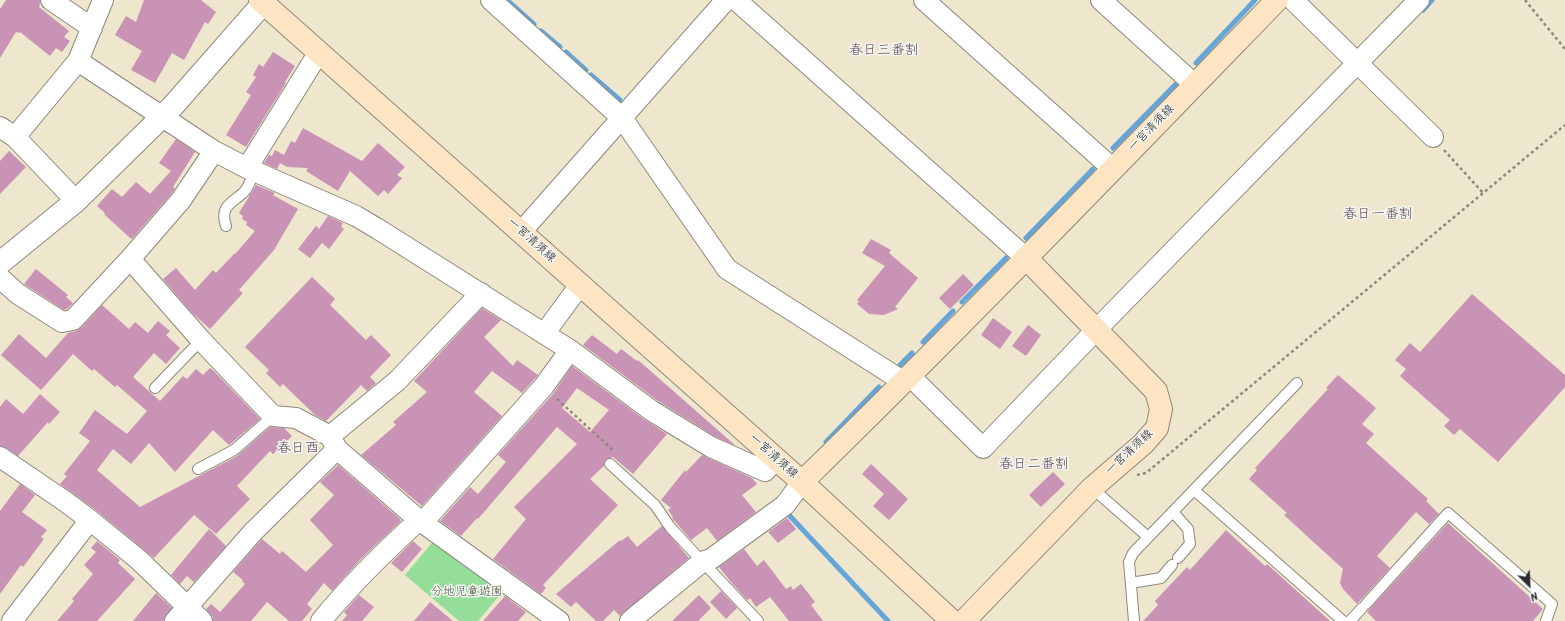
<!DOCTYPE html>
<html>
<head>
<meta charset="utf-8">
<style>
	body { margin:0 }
	#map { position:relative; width:1565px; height:621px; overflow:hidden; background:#efe6ce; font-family:Kalam,sans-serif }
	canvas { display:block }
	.north { position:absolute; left:1509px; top:565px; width:40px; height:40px; -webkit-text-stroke:3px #f6f6f2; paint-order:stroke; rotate:156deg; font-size:11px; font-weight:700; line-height:16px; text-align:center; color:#2b2b2b }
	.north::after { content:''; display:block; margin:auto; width:14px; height:18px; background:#2b2b2b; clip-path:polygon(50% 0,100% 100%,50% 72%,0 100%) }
</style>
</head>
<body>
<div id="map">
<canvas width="1565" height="621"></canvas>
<div class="north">N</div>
</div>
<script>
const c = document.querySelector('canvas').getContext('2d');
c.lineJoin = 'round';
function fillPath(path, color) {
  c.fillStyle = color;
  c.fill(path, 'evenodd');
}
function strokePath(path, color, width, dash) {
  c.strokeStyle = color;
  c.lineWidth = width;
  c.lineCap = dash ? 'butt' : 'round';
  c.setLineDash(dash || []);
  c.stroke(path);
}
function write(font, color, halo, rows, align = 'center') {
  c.font = font + ' Kalam,"Klee One",sans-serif';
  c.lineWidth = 3;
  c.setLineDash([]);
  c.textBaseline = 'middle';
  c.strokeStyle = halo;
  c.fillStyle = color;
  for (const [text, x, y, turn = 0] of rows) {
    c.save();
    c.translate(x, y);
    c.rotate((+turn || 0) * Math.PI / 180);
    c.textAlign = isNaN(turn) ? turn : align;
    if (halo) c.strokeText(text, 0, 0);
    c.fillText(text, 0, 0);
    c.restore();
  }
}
fillPath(new Path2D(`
	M 436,538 L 505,589 L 478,621 L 459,621 L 405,575 Z`), '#94de99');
strokePath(new Path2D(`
	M 507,0 L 534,24
	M 1423,10 L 1432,0
	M 541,31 L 560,47
	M 566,52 L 586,70
	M 1196,63 L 1255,0
	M 591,75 L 620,100
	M 1113,148 L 1176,84
	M 1026,238 L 1093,169
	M 962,302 L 1006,258
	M 923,342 L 953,311
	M 900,365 L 912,353
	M 826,442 L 879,387
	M 789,515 L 888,621`), '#65a5d8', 5);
fillPath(new Path2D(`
	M 6,0 L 40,0 L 40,4 L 39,7 L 69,31 L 64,37 L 70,41 L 62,52 L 56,48 L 50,56 L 20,32 L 19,33 L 16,32 L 0,58 L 0,9 Z
	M 144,0 L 201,0 L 216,12 L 208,24 L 205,22 L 184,60 L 172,53 L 155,83 L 131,70 L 142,51 L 115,35 L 126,16 L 136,22 Z
	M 273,52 L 295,66 L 285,82 L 286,83 L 246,147 L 226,135 L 251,95 L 246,92 L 256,77 L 253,75 L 259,64 L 263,67 Z
	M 303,128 L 362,161 L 378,143 L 405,167 L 397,175 L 402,178 L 388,194 L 384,190 L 378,196 L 350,171 L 338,191 L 306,171 L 308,168 L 287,167 L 280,163 L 277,169 L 264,163 L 269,155 L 272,156 L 275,150 L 284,155 L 291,141 L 295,143 Z
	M 176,139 L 195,152 L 173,187 L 175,188 L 172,193 L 132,239 L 130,238 L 104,214 L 105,213 L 97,206 L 112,189 L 122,197 L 136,182 L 150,194 L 171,171 L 159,163 Z
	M 9,151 L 26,167 L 0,194 L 0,161 Z
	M 256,185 L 275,193 L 273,195 L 298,209 L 274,250 L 239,290 L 243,293 L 210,329 L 192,313 L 163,279 L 176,268 L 195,290 L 213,270 L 216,273 L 234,254 L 235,254 L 255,231 L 246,225 L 247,222 L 242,219 L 243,216 L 239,213 Z
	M 328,216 L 343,223 L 341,227 L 344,229 L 329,249 L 322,243 L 310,258 L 298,249 L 316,226 L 319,229 Z
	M 871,239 L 891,250 L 889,253 L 918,278 L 895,307 L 898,309 L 884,315 L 869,314 L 857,304 L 859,301 L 857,300 L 885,266 L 862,253 Z
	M 36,269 L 68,295 L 66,297 L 73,303 L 67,309 L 64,310 L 24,284 Z
	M 963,274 L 974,285 L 950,309 L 939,298 Z
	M 312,277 L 335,299 L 330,305 L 366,340 L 371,335 L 391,355 L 370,377 L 376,383 L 367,391 L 361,385 L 326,421 L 315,415 L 283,384 L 280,387 L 266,373 L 269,370 L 245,347 Z
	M 1472,294 L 1565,375 L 1565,387 L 1498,462 L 1460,429 L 1454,435 L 1444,426 L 1450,420 L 1400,376 L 1406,369 L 1395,360 L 1410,343 L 1420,352 Z
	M 102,305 L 129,329 L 135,322 L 148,333 L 158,321 L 170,331 L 166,335 L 180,348 L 166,364 L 154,353 L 133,377 L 160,401 L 183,376 L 187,379 L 196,369 L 203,375 L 210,368 L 213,370 L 260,419 L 229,445 L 213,430 L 175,472 L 149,443 L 131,464 L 113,449 L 97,470 L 140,507 L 237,456 L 270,427 L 284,428 L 292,436 L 273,454 L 270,451 L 237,486 L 250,499 L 216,534 L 194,515 L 154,558 L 97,511 L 60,484 L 67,476 L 64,474 L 90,441 L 79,433 L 95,410 L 127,434 L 147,411 L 117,385 L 115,387 L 94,369 L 92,371 L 73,354 L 41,390 L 1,355 L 19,334 L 46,358 L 68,333 L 76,331 L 81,328 Z
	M 482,308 L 501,320 L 484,337 L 513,366 L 517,360 L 538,375 L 522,393 L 492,371 L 474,392 L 502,416 L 422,506 L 361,455 L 396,425 L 393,422 L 427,392 L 414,381 Z
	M 993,318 L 1012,332 L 1000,349 L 981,335 Z
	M 1028,325 L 1041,335 L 1026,356 L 1012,346 Z
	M 592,335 L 617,354 L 621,349 L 637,361 L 638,360 L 736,446 L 716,437 L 658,401 L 583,345 Z
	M 572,366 L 645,420 L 667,434 L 633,474 L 613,457 L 605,460 L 604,466 L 590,479 L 618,505 L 543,585 L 546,588 L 541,594 L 493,559 L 526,519 L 514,507 L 577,444 L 557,427 L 478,519 L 477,518 L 461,536 L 440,521 L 470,487 L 478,494 L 506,462 L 498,455 L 553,394 ZM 577,388 L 609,410 L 590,432 L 562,408 Z
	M 1338,375 L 1376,408 L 1362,424 L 1374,434 L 1366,443 L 1428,499 L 1426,501 L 1439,514 L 1429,524 L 1416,512 L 1377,556 L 1390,568 L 1357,604 L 1343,589 L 1340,583 L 1343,569 L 1284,515 L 1287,513 L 1249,479 L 1257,470 L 1255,468 L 1328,389 L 1326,388 Z
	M 40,394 L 60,412 L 49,424 L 48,422 L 18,456 L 6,448 L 0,446 L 0,407 L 6,399 L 23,414 Z
	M 702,455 L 752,478 L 757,484 L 742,495 L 756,512 L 717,541 L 707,528 L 691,540 L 672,518 L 673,517 L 668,510 L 671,508 L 661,500 L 685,470 L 686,472 Z
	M 871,464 L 908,499 L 889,520 L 873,506 L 884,494 L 862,474 Z
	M 338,465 L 400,519 L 401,521 L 360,560 L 332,591 L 324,583 L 307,604 L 312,609 L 302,621 L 289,621 L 267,602 L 251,621 L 213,621 L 213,617 L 206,609 L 211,604 L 220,612 L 245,584 L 242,581 L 243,580 L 233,572 L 262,539 L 280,554 L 282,551 L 306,572 L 333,545 L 310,520 L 334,495 L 320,482 Z
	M 1053,472 L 1065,484 L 1041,507 L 1029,495 Z
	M 20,484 L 35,495 L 22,512 L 47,530 L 41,537 L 44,539 L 23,567 L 21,565 L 0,594 L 0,511 Z
	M 787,518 L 796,529 L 778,543 L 768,532 Z
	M 1448,523 L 1543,609 L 1533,621 L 1376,621 L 1367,612 Z
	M 662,526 L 689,558 L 620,616 L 614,610 L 603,621 L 596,621 L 576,602 L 571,607 L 556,594 L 620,540 L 621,541 L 628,536 L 637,547 Z
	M 209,529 L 226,546 L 194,582 L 187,576 L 180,584 L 171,575 Z
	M 1226,530 L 1265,566 L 1267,564 L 1330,621 L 1143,621 L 1158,605 L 1155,601 L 1187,567 L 1190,570 Z
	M 97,541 L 120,560 L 118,563 L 135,579 L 97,621 L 57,621 L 74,601 L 72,599 L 93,574 L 84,565 L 96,552 L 91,548 Z
	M 413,541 L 422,549 L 402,572 L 391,563 Z
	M 744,549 L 757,566 L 764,560 L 786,589 L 791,586 L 793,590 L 801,584 L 815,602 L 811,605 L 823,621 L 789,621 L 770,597 L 756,607 L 750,598 L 748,600 L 746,599 L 731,582 L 719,567 Z
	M 721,591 L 737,608 L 726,619 L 710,602 Z
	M 156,593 L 172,608 L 163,621 L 133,621 Z
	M 359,595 L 374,607 L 362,621 L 342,621 L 347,615 L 344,612 Z
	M 699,595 L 711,608 L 698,621 L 672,621 Z
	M 505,596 L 526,612 L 518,621 L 483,621 Z
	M 430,602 L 453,621 L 414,621 Z`), '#c893b5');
const service = new Path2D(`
	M 226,226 C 219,205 233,203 245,191 C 249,186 252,177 255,171
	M 155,388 L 201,340
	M 610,464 L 655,505 L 670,527 L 758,621
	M 198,469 L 234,450 L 273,416
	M 1092,488 L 1148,537
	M 1194,490 L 1343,621
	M 1173,512 L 1188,529 L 1190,544 L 1178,558
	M 1131,583 L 1161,578 L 1172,565
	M 1366,604 L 1448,513 L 1552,604 L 1546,621
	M 1134,621 L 1129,562 L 1133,553 L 1297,383
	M 1350,621 L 1362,608`);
const minor = new Path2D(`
	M 51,0 L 92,28
	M 491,0 L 622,118 L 727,269 L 904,382
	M 736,0 L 1026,258
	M 924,0 L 1113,169
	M 1101,0 L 1195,85
	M 1293,0 L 1433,137
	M 78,61 L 214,151 L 247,168 L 356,216 L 378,229 L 570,350 L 652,411 L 711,447 L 765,471 L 776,459
	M 0,127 L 15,137
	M 247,168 L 319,52
	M 76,201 L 15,137 L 78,61 L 103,0
	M 521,232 L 726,0
	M 130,259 L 201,340 L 273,416 L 296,418 L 330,436 L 337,449 L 419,520 L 559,621
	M 0,278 L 18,294 L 62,322 L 73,320 L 130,259 L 181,200 L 214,151
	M 544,334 L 580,285
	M 910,376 L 983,448 L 1096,330 L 1419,0
	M 330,436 L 397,381 L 481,293
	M 0,457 L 66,502 L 90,520 L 139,560 L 202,621
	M 423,522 L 544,386 L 570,350
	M 12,621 L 90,520
	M 175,621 L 253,532 L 337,449
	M 321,621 C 351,584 384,552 419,520
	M 630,621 L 702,562 L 711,559 L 785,505 L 802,482`);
const tertiary = new Path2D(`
	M 0,263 L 76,201 L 172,107 L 266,0`);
const secondary = new Path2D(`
	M 260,0 L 802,482 L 952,621
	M 802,482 C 963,325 1120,162 1277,0
	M 964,621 L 1092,488 L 1143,444 L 1157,428 L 1161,409 L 1156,391 L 1026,258`);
strokePath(service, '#8d887c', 12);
strokePath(minor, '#8d887c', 22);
strokePath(tertiary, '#8d887c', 24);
strokePath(secondary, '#8d887c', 24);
strokePath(new Path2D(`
	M 1525,0 L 1565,49
	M 1444,150 L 1484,194
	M 557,399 L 614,451
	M 1137,475 L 1146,473 L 1565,125`), '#8d887c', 2.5, [3, 3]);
strokePath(service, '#fff', 10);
strokePath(minor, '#fff', 20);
strokePath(tertiary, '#fff', 22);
strokePath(secondary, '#fde5c4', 22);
write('12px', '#2b2b2b', '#f6f6f2', [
	["一宮清須線",1152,129,-46],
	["一宮清須線",531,241,42],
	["一宮清須線",1130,453,-43],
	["一宮清須線",773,457,42]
]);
write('12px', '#455846', '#f6f6f2', [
	["分地児童遊園",467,593]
]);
write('14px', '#624f5b', '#f6f6f2', [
	["春日三番割",884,52],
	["春日一番割",1378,216],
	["春日酉",298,450],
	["春日二番割",1034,466]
]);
</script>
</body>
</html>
